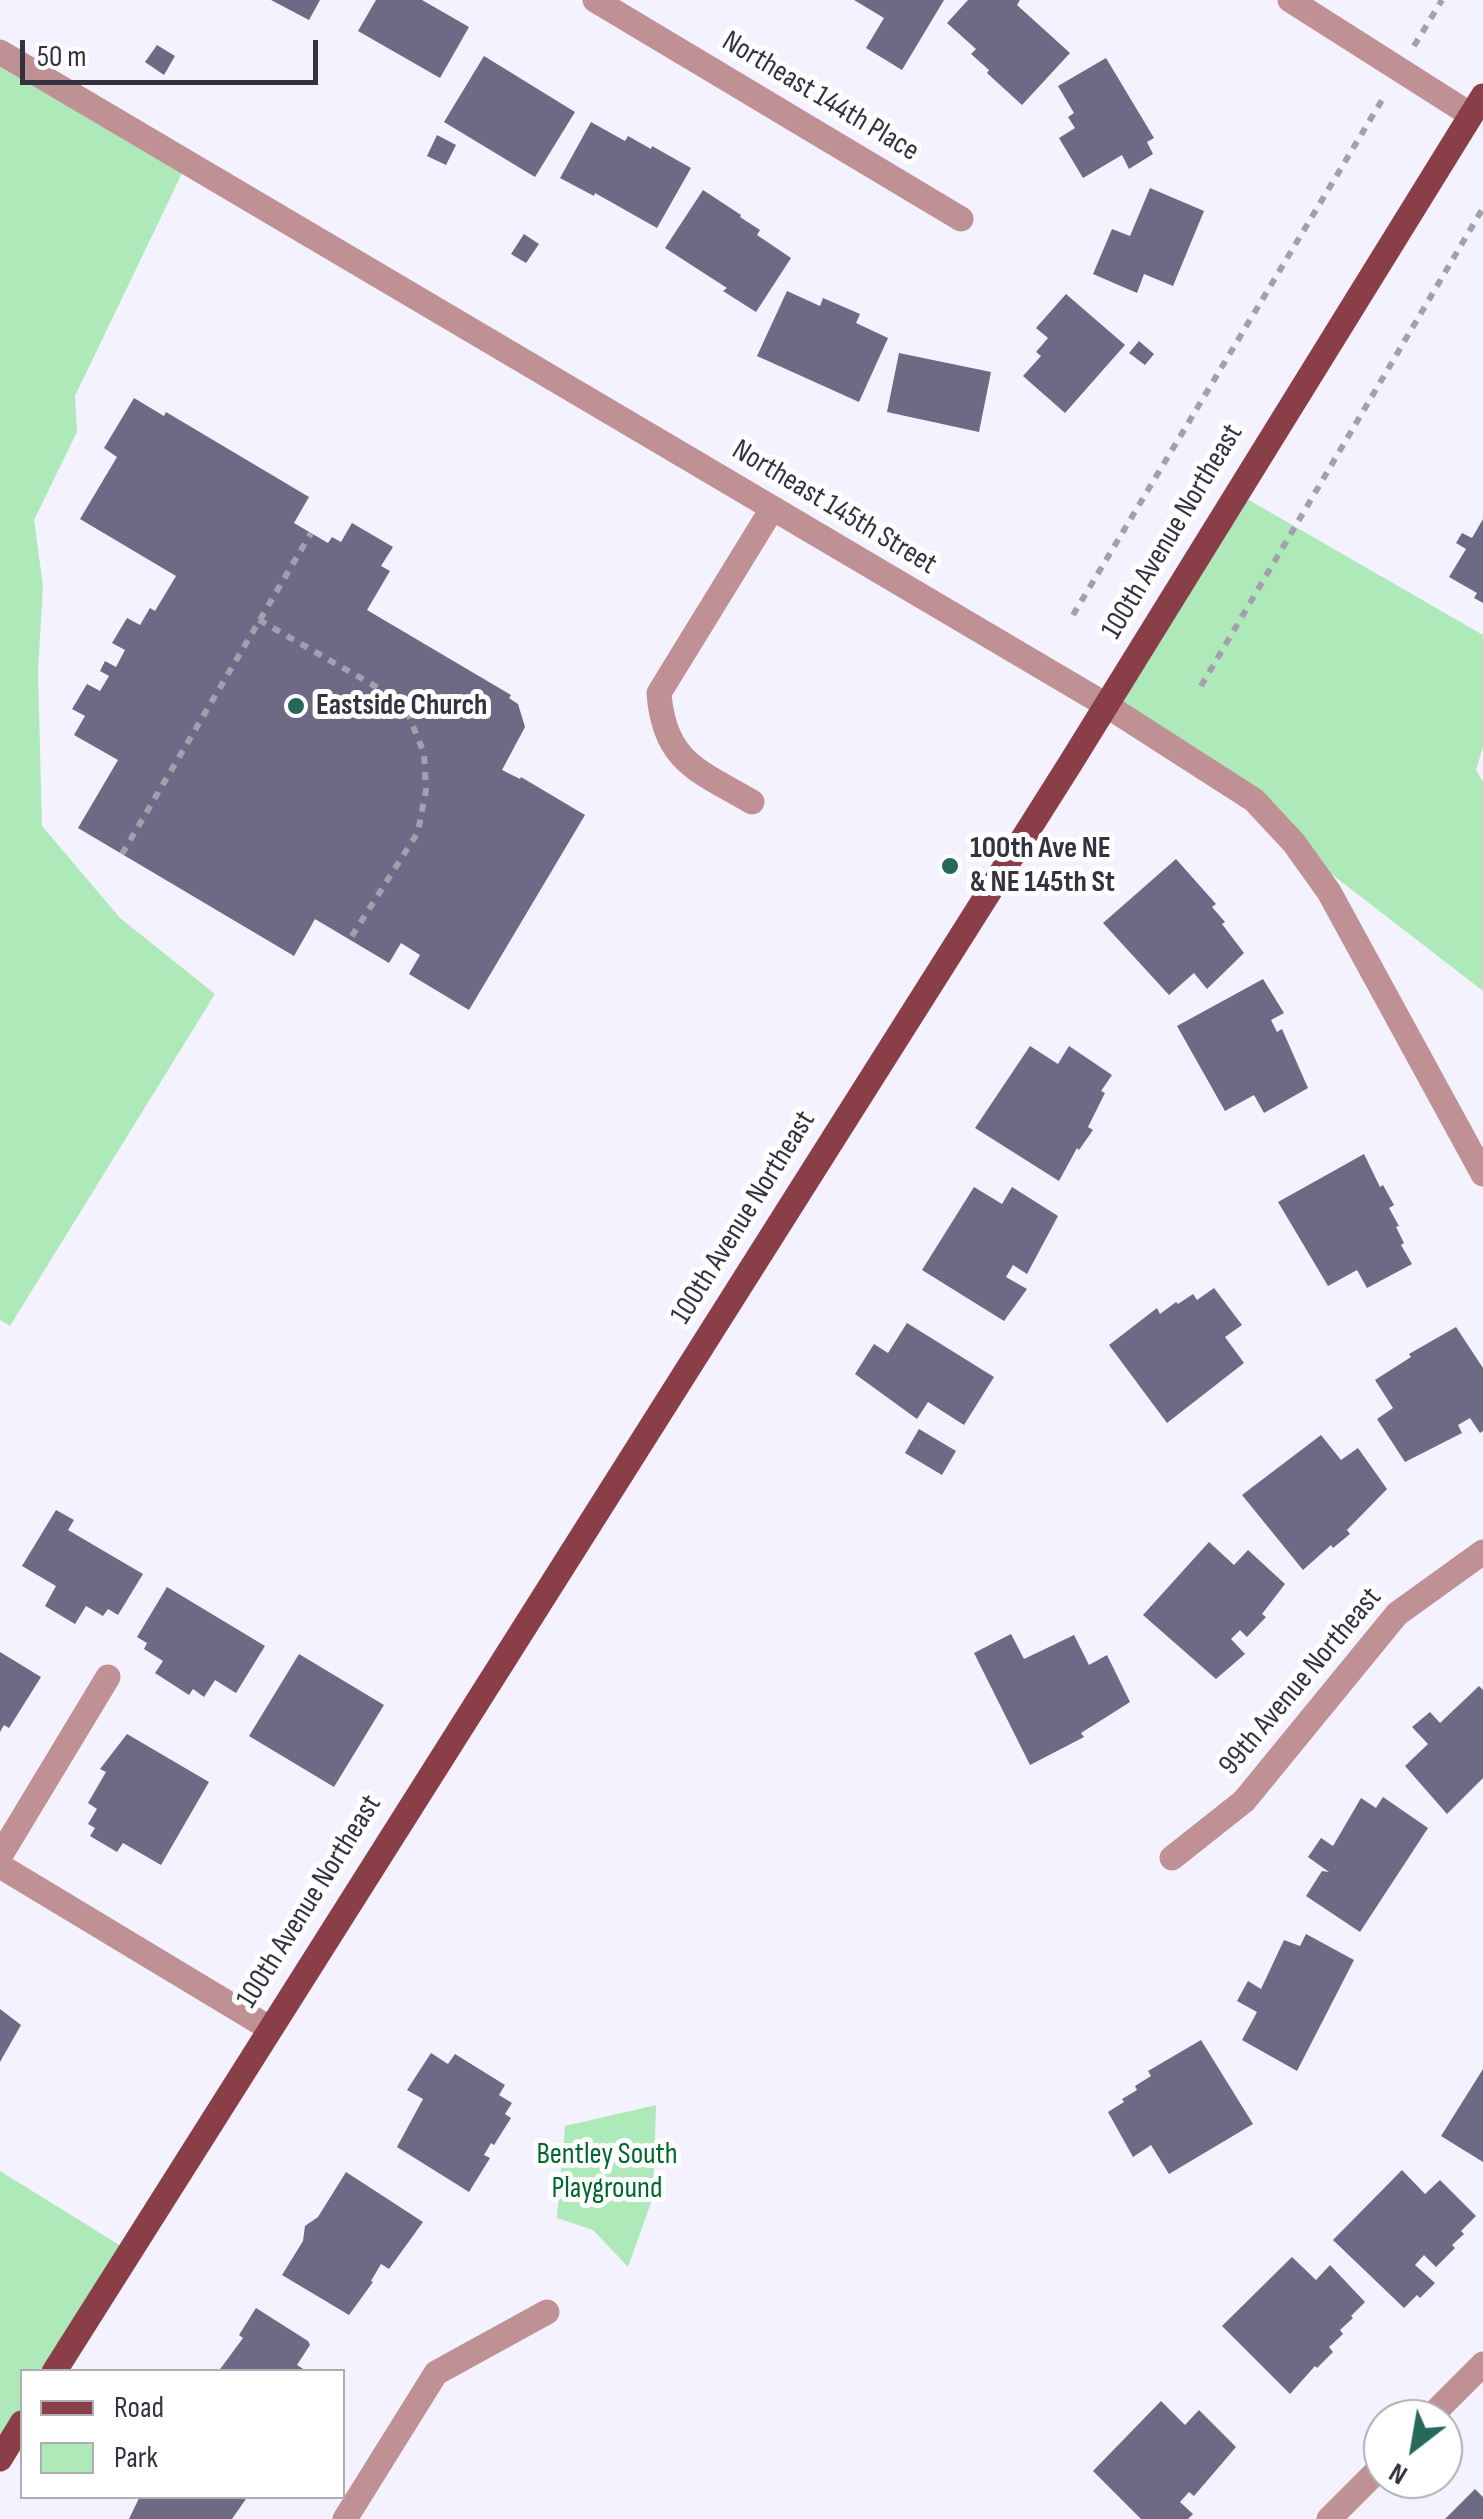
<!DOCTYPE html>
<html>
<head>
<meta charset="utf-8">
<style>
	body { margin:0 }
	#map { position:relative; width:1483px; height:2519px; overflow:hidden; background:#f4f2ff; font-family:"Sofia Sans Condensed",sans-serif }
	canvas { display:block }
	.legend { position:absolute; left:20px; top:2369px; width:325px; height:130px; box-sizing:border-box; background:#fff; border:2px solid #aeadb2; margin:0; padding:12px 18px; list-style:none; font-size:30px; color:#34323e }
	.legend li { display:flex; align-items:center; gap:20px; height:50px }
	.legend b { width:50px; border:2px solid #aeadb2 }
	.north { position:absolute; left:1363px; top:2399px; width:100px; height:100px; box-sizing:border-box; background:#fff; border:2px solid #aeadb2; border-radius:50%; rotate:211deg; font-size:28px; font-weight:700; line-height:40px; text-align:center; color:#34323e }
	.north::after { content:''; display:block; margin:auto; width:35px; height:45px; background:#26695a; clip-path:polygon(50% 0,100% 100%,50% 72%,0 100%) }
	.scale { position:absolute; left:20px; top:40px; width:298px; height:45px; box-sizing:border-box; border:5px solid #34323e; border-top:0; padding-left:12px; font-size:30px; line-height:35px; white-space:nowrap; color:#34323e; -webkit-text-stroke:8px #fff; paint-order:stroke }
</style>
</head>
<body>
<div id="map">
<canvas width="1483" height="2519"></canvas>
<ul class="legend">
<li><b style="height:12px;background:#8a3e48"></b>Road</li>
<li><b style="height:28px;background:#aee9ba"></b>Park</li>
</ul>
<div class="north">N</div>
<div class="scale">50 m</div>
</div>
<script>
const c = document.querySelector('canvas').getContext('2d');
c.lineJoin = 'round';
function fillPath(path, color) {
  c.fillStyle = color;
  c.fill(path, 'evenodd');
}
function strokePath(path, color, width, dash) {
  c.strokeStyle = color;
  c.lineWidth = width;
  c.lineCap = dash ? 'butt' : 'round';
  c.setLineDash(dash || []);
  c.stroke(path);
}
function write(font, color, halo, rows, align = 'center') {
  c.font = font + ' "Sofia Sans Condensed",sans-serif';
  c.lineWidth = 10;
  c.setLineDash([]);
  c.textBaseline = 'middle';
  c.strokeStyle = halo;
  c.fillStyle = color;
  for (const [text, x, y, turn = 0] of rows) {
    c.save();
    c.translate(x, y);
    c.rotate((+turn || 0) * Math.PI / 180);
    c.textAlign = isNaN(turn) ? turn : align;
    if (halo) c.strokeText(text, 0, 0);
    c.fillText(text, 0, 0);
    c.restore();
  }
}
fillPath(new Path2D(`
	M 0,52 L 187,163 L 75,396 L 77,432 L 34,520 L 43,586 L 38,671 L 42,826 L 120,918 L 215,994 L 10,1326 L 0,1320 Z
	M 1235,492 L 1483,635 L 1483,747 L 1476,770 L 1483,782 L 1483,991 L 1110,703 Z
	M 656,2105 L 653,2197 L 628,2267 L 593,2230 L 557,2218 L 565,2126 Z
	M 0,2171 L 129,2251 L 54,2371 L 22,2372 L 22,2423 L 0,2459 Z`), '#aee9ba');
fillPath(new Path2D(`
	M 271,0 L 320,0 L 309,20 Z
	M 376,0 L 422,0 L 469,27 L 440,78 L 358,31 Z
	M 854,0 L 944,0 L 902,70 L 866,48 L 884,18 Z
	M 968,0 L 1020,0 L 1017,5 L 1070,53 L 1022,105 L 987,73 L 989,70 L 971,54 L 976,49 L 947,23 Z
	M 157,45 L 175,56 L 164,75 L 145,62 Z
	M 484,56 L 575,112 L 535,177 L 444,122 Z
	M 1106,58 L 1154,138 L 1147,142 L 1153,154 L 1129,169 L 1122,155 L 1083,178 L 1059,138 L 1075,128 L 1068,117 L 1074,113 L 1058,86 Z
	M 591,122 L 625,141 L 628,136 L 651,149 L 652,146 L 691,168 L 657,228 L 595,193 L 594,196 L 560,178 Z
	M 437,135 L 456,145 L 446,165 L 427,156 Z
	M 1150,188 L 1204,211 L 1173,286 L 1144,274 L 1137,293 L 1093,274 L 1112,229 L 1130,236 Z
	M 703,190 L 741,215 L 740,217 L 760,230 L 757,235 L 791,258 L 756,312 L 723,291 L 727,288 L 665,248 Z
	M 524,234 L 539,244 L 526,263 L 511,254 Z
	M 787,291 L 820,306 L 823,298 L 860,314 L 856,323 L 888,338 L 859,402 L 757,356 Z
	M 1066,294 L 1125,345 L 1065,413 L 1023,376 L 1041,356 L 1036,352 L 1048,338 L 1036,328 Z
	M 1139,341 L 1154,354 L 1145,365 L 1129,353 Z
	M 899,353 L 991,372 L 979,432 L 887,412 Z
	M 134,398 L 164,416 L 166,412 L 309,497 L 294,523 L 328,543 L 332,537 L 341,542 L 352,523 L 393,547 L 381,566 L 390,571 L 367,610 L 511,695 L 509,698 L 518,704 L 525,727 L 502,770 L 520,779 L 521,777 L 585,815 L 469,1010 L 409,974 L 420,955 L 401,943 L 389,963 L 315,919 L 294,956 L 78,828 L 118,760 L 74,735 L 85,716 L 72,709 L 87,684 L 100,691 L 109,676 L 100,671 L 105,661 L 116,667 L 125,650 L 112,643 L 127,618 L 140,625 L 150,608 L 155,611 L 176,576 L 80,519 L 117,457 L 104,448 Z
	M 1483,519 L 1483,603 L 1474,598 L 1477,593 L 1449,577 L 1466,549 L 1456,543 L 1462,533 L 1472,538 Z
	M 1176,859 L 1216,904 L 1212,907 L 1225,922 L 1222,924 L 1244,953 L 1207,989 L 1194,973 L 1169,995 L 1103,923 Z
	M 1263,979 L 1284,1013 L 1271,1020 L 1277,1032 L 1282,1029 L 1308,1088 L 1264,1113 L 1254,1095 L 1225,1111 L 1177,1026 Z
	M 1030,1046 L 1058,1064 L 1069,1046 L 1112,1075 L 1101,1091 L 1105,1093 L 1088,1127 L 1093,1130 L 1079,1150 L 1077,1148 L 1059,1181 L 975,1128 Z
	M 1364,1154 L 1380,1187 L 1383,1185 L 1394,1205 L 1389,1208 L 1399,1226 L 1396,1227 L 1404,1243 L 1401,1245 L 1412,1264 L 1367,1288 L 1357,1270 L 1328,1286 L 1278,1202 Z
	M 974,1187 L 1002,1204 L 1012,1187 L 1058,1216 L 1027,1274 L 1013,1265 L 1006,1277 L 1027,1289 L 1004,1321 L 922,1270 Z
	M 1214,1288 L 1242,1325 L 1225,1337 L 1244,1363 L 1167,1423 L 1109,1345 L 1157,1308 L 1160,1314 L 1176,1302 L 1178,1304 L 1193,1294 L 1197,1300 Z
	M 907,1323 L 994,1377 L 964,1425 L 928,1402 L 917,1419 L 855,1374 L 874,1344 L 888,1353 Z
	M 1456,1327 L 1483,1368 L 1483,1431 L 1480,1433 L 1470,1418 L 1458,1425 L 1462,1433 L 1405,1462 L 1377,1419 L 1393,1408 L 1375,1380 L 1411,1357 L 1409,1354 Z
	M 919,1429 L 956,1451 L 942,1475 L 905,1453 Z
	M 1321,1435 L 1341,1460 L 1358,1448 L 1387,1489 L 1347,1530 L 1350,1534 L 1333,1548 L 1331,1545 L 1303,1570 L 1242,1495 Z
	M 56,1510 L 74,1520 L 68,1530 L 143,1574 L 118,1615 L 108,1609 L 103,1616 L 86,1606 L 75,1624 L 45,1606 L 56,1586 L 22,1566 Z
	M 1209,1542 L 1234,1565 L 1248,1550 L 1285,1584 L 1262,1614 L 1266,1617 L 1247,1637 L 1240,1630 L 1231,1639 L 1245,1654 L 1216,1679 L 1143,1615 Z
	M 167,1587 L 265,1646 L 236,1693 L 215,1680 L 204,1697 L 193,1689 L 189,1695 L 155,1673 L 163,1661 L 144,1649 L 147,1643 L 137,1637 Z
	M 1011,1634 L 1024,1659 L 1074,1635 L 1089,1665 L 1107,1655 L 1130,1702 L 1081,1733 L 1084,1737 L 1030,1765 L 974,1653 Z
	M 0,1652 L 41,1677 L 9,1728 L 4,1725 L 0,1732 Z
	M 299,1654 L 384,1705 L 334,1787 L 249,1736 Z
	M 1479,1686 L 1483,1690 L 1483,1778 L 1447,1814 L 1405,1766 L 1428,1744 L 1412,1727 L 1430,1712 L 1440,1723 Z
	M 127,1734 L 209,1782 L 161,1865 L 123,1843 L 117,1852 L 90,1836 L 95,1828 L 88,1824 L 97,1809 L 88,1803 L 106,1772 L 100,1769 Z
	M 1383,1797 L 1428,1828 L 1360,1932 L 1306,1896 L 1322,1871 L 1329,1872 L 1308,1857 L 1321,1838 L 1333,1846 L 1361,1798 L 1376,1808 Z
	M 1306,1934 L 1354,1960 L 1297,2071 L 1242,2040 L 1257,2012 L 1237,2001 L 1248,1981 L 1261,1989 L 1284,1940 L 1300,1946 Z
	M 0,2009 L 21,2025 L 0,2062 Z
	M 1201,2040 L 1253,2124 L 1169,2174 L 1151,2145 L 1133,2157 L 1108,2112 L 1124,2102 L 1122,2099 L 1137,2090 L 1135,2086 L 1151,2076 L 1148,2071 Z
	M 431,2053 L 448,2064 L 455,2054 L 505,2085 L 499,2095 L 512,2103 L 505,2114 L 511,2118 L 494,2145 L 491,2143 L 484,2155 L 490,2158 L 469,2192 L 397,2147 L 423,2099 L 407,2090 Z
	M 1483,2069 L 1483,2162 L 1441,2136 Z
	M 1402,2170 L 1425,2194 L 1440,2180 L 1476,2216 L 1461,2231 L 1464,2234 L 1452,2245 L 1455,2248 L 1436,2267 L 1424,2255 L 1415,2265 L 1435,2283 L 1420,2298 L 1417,2295 L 1404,2308 L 1333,2240 Z
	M 346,2172 L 423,2222 L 389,2269 L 381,2264 L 371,2281 L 373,2282 L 349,2315 L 282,2275 L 303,2241 L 305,2226 L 318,2217 Z
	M 1292,2257 L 1316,2280 L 1330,2265 L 1365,2302 L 1351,2316 L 1353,2318 L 1340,2330 L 1343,2334 L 1329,2347 L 1333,2352 L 1317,2368 L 1315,2366 L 1290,2394 L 1222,2326 Z
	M 256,2308 L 308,2341 L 310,2345 L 297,2365 L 308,2372 L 218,2372 L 243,2338 L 239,2335 Z
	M 1161,2401 L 1185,2425 L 1199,2410 L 1236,2447 L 1194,2496 L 1189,2492 L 1180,2502 L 1193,2514 L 1188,2519 L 1141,2519 L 1093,2471 Z
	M 1475,2489 L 1483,2497 L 1483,2519 L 1445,2519 Z
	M 140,2496 L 248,2496 L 232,2519 L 129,2519 Z`), '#6e6984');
strokePath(new Path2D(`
	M 1414,46 L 1442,0
	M 1073,615 L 1385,95
	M 259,620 L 403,702 L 424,753 L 426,790 L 418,832 L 350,939
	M 1201,686 L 1483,208
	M 122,854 L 311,533`), '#a2a0ad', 6, [8, 8]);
strokePath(new Path2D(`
	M 595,0 L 961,219
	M 1290,0 L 1471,115
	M 0,52 L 1106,705 L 1254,800 L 1294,843 L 1329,892 L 1483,1174
	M 752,802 C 699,771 664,762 659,693 L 772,509
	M 0,1856 L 108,1677
	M 1172,1858 L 1244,1801 L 1397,1614 L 1483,1552
	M 0,1866 L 269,2028
	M 1428,2419 L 1483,2364
	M 345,2519 L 436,2373 L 547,2312
	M 1329,2519 L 1383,2465`), '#bf9195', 25);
strokePath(new Path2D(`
	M 54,2372 L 1070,764 L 1483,96
	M 0,2459 L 22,2423`), '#8a3e48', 25);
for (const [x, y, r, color] of [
	[296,706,10,"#26695a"],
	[950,866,10,"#26695a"]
]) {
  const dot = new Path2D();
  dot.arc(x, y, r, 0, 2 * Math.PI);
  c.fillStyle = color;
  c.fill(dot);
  strokePath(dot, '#fff', 4);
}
write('30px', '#34323e', '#fff', [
	["Northeast 144th Place",820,97,31],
	["Northeast 145th Street",834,508,31],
	["100th Avenue Northeast",1173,532,-59],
	["100th Avenue Northeast",744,1218,-58],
	["99th Avenue Northeast",1301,1682,-50],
	["100th Avenue Northeast",310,1902,-58]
]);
write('bold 30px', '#34323e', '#fff', [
	["Eastside Church",316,706],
	["100th Ave NE",970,849],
	["& NE 145th St",970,883]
], 'left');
write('30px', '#00672d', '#fff', [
	["Bentley South",607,2155],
	["Playground",607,2189]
]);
</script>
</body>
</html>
